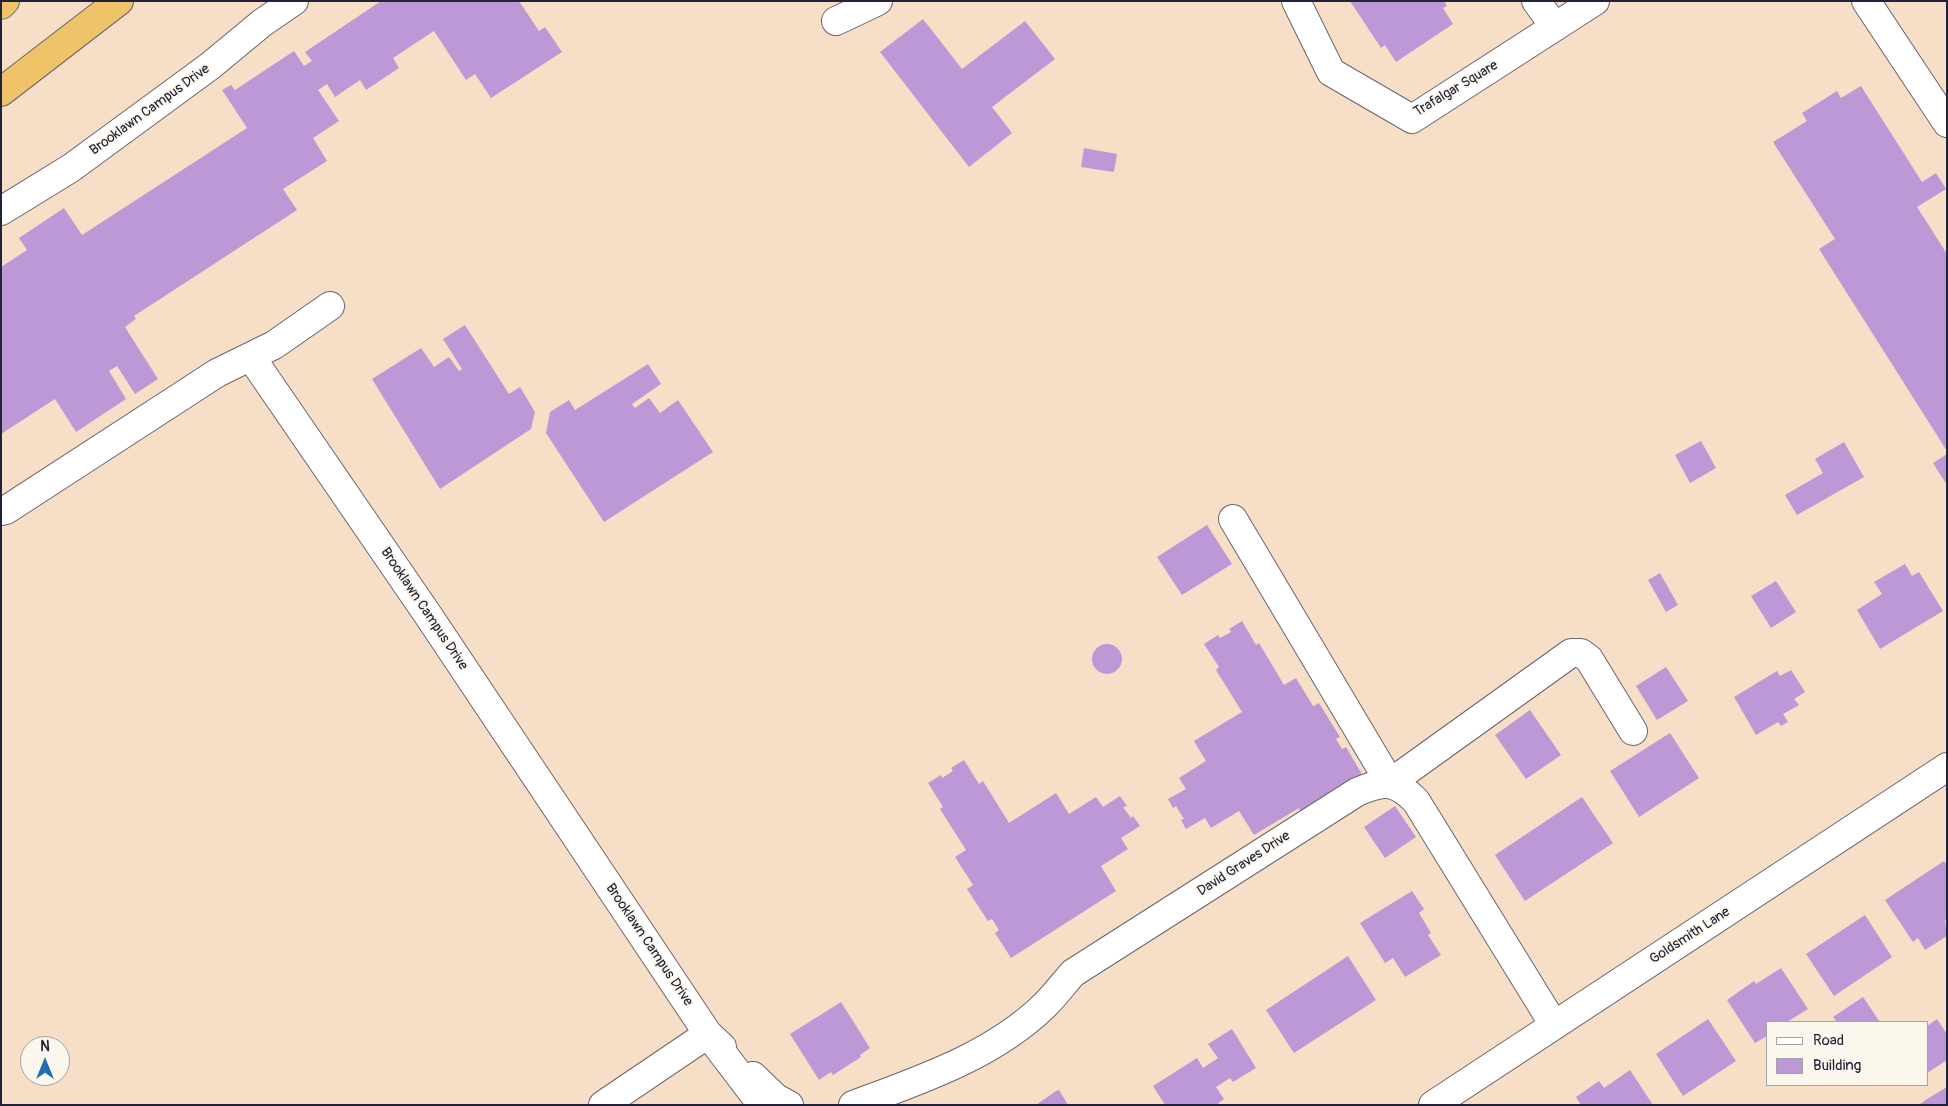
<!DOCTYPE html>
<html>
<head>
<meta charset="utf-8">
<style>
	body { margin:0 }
	#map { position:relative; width:1948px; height:1106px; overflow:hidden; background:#f6dfc6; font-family:Pangolin,sans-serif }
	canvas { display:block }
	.frame { position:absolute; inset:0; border:2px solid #22223b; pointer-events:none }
	.legend { position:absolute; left:1766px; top:1021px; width:162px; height:65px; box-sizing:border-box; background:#fbf7ec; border:1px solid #a4a2a5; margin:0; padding:6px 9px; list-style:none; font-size:15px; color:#22223b }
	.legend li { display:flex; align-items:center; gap:10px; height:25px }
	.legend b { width:25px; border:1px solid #a4a2a5 }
	.north { position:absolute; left:20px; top:1036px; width:50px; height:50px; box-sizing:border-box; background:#fbf7ec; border:1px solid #a4a2a5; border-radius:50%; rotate:0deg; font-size:14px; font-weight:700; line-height:20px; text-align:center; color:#22223b }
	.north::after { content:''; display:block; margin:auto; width:18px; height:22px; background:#1f6fb2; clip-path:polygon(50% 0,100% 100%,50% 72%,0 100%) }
</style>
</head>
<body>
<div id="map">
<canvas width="1948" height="1106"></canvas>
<div class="frame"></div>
<ul class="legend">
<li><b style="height:6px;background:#fff"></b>Road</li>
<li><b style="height:14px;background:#bc98d6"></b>Building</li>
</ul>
<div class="north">N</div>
</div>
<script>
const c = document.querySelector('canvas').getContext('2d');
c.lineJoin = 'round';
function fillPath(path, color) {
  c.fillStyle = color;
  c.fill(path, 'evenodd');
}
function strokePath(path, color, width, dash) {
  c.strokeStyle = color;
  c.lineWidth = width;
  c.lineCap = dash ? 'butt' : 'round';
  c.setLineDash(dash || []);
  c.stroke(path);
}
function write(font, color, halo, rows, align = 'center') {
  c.font = font + ' Pangolin,sans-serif';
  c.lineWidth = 4;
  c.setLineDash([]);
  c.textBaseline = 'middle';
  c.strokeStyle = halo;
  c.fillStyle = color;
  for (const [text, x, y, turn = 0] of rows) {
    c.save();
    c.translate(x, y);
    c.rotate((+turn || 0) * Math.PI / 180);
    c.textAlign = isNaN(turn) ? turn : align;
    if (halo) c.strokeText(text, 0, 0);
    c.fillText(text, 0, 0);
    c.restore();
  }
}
fillPath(new Path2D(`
	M 381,1 L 519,1 L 539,31 L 545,27 L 562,52 L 491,98 L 475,74 L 466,80 L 434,31 L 393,58 L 399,68 L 366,90 L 360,80 L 335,97 L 327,84 L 318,90 L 339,121 L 313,138 L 327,161 L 283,189 L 297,210 L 134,316 L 136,319 L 125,327 L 158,379 L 135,394 L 117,366 L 109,371 L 126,399 L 76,432 L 55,399 L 1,434 L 1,267 L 27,250 L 19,238 L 64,208 L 82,235 L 247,128 L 222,90 L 231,85 L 235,90 L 294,51 L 304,66 L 312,61 L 305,52 Z
	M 1350,1 L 1444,1 L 1447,6 L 1443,8 L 1453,24 L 1396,62 L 1385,45 L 1381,48 Z
	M 923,19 L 962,69 L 1025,21 L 1055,59 L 992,107 L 1012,133 L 969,167 L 880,52 Z
	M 1861,86 L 1922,182 L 1936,173 L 1946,189 L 1917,207 L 1947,254 L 1947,451 L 1819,249 L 1835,239 L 1773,142 L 1807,121 L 1802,113 L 1837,91 L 1841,98 Z
	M 1084,148 L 1117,154 L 1114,172 L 1081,167 Z
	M 465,325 L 509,394 L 520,387 L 535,412 L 531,429 L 440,489 L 372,379 L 421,348 L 434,367 L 449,357 L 459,371 L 462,369 L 443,339 Z
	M 648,364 L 661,384 L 632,404 L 635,408 L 649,398 L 660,413 L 678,400 L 713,452 L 604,522 L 546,433 L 550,412 L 569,400 L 575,410 Z
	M 1701,441 L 1716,468 L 1690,483 L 1675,455 Z
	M 1844,442 L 1864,477 L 1797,515 L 1785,495 L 1823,473 L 1815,459 Z
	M 1947,454 L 1947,485 L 1933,463 Z
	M 1207,525 L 1232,564 L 1182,595 L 1157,557 Z
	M 1905,564 L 1912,576 L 1919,572 L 1943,611 L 1880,649 L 1857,610 L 1882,594 L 1874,582 Z
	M 1660,573 L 1678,605 L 1666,612 L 1648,580 Z
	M 1776,581 L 1796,612 L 1771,628 L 1751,596 Z
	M 1242,621 L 1256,645 L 1259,643 L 1284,685 L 1296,678 L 1313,706 L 1319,703 L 1340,737 L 1336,739 L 1342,749 L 1346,747 L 1363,776 L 1301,813 L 1299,808 L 1254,835 L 1239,811 L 1211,828 L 1205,818 L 1186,829 L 1181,820 L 1184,819 L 1176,806 L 1173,808 L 1168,799 L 1186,789 L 1179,778 L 1206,761 L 1194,741 L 1242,712 L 1216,670 L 1219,667 L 1204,644 L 1218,635 L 1220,638 L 1231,632 L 1229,629 Z
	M1092 659a15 15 0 1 1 30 0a15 15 0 1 1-30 0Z
	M 1666,667 L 1688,701 L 1657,720 L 1636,686 Z
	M 1791,670 L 1805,692 L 1794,699 L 1799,705 L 1783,714 L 1788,722 L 1781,726 L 1778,722 L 1756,735 L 1734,697 L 1777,671 L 1780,676 Z
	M 1530,710 L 1561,755 L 1526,779 L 1495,735 Z
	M 1670,733 L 1699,778 L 1639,817 L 1610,771 Z
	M 964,760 L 979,784 L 983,781 L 1009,823 L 1056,793 L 1069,814 L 1096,797 L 1103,807 L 1120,796 L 1127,806 L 1123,807 L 1131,818 L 1133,816 L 1140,826 L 1121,838 L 1128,849 L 1101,866 L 1116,891 L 1011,958 L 995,933 L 999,930 L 992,919 L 988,921 L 967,889 L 973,885 L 955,857 L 966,850 L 940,809 L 943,807 L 928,783 L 941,775 L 942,778 L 953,771 L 951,768 Z
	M 1582,797 L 1613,843 L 1525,901 L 1495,855 Z
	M 1395,806 L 1416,837 L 1385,858 L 1364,827 Z
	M 1944,861 L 1947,865 L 1947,919 L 1945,920 L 1947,936 L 1925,950 L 1918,938 L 1913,942 L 1885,900 Z
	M 1412,891 L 1424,909 L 1419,913 L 1431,933 L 1428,935 L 1441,955 L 1405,977 L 1393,958 L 1385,963 L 1360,923 Z
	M 1865,915 L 1892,957 L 1834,996 L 1806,954 Z
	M 1348,956 L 1376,1000 L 1294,1053 L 1266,1010 Z
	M 1781,968 L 1808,1009 L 1787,1022 L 1767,1022 L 1767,1036 L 1755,1043 L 1727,1000 L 1754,981 L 1756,984 Z
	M 1863,997 L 1880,1022 L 1837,1022 L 1833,1017 Z
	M 841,1002 L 870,1048 L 860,1055 L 861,1057 L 833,1075 L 831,1072 L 819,1080 L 790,1034 Z
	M 1708,1019 L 1736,1061 L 1683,1096 L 1656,1054 Z
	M 1937,1019 L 1947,1034 L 1947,1060 L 1927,1073 L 1927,1026 Z
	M 1232,1029 L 1256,1068 L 1233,1082 L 1230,1078 L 1216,1087 L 1224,1099 L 1216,1105 L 1165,1105 L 1153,1086 L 1197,1058 L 1203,1068 L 1218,1058 L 1208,1044 Z
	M 1630,1070 L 1653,1105 L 1581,1105 L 1576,1097 L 1599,1081 L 1604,1088 Z
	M 1947,1087 L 1947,1105 L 1919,1105 L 1927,1099 Z
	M 1059,1090 L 1068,1105 L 1036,1105 L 1056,1091 Z`), '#bc98d6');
const minor = new Path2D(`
	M 1296,1 L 1331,72 L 1412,119 L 1595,1
	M 1536,1 L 1555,27
	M 1866,1 L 1947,123
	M 836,21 L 878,1
	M 1,211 L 71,168 L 210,66 L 262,23 L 294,1
	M 251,357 L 428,615 L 708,1034 L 762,1105
	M 1,511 L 6,510 L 217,373 L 274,345 L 330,306
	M 1233,519 L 1390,783 L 1571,653 L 1581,653 L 1589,659 L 1633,731
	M 753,1076 L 776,1098 L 789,1105
	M 603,1105 L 708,1034 L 722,1047
	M 853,1105 C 920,1080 993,1056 1045,1005 C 1055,995 1064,983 1073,973 L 1357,792 C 1384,780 1395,780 1416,801 L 1554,1025
	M 1433,1105 L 1947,767`);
const highway = new Path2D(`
	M 1,5 L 5,1
	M 1,92 L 119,1`);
strokePath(minor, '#6c646c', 30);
strokePath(highway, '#6c646c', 30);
strokePath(minor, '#fff', 28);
strokePath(highway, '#efc469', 28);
write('14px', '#22223b', '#fbf7ec', [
	["Trafalgar Square",1456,89,-31],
	["Brooklawn Campus Drive",150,110,-36],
	["Brooklawn Campus Drive",424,609,56],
	["David Graves Drive",1244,864,-33],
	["Goldsmith Lane",1690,936,-33],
	["Brooklawn Campus Drive",649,945,56]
]);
</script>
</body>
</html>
